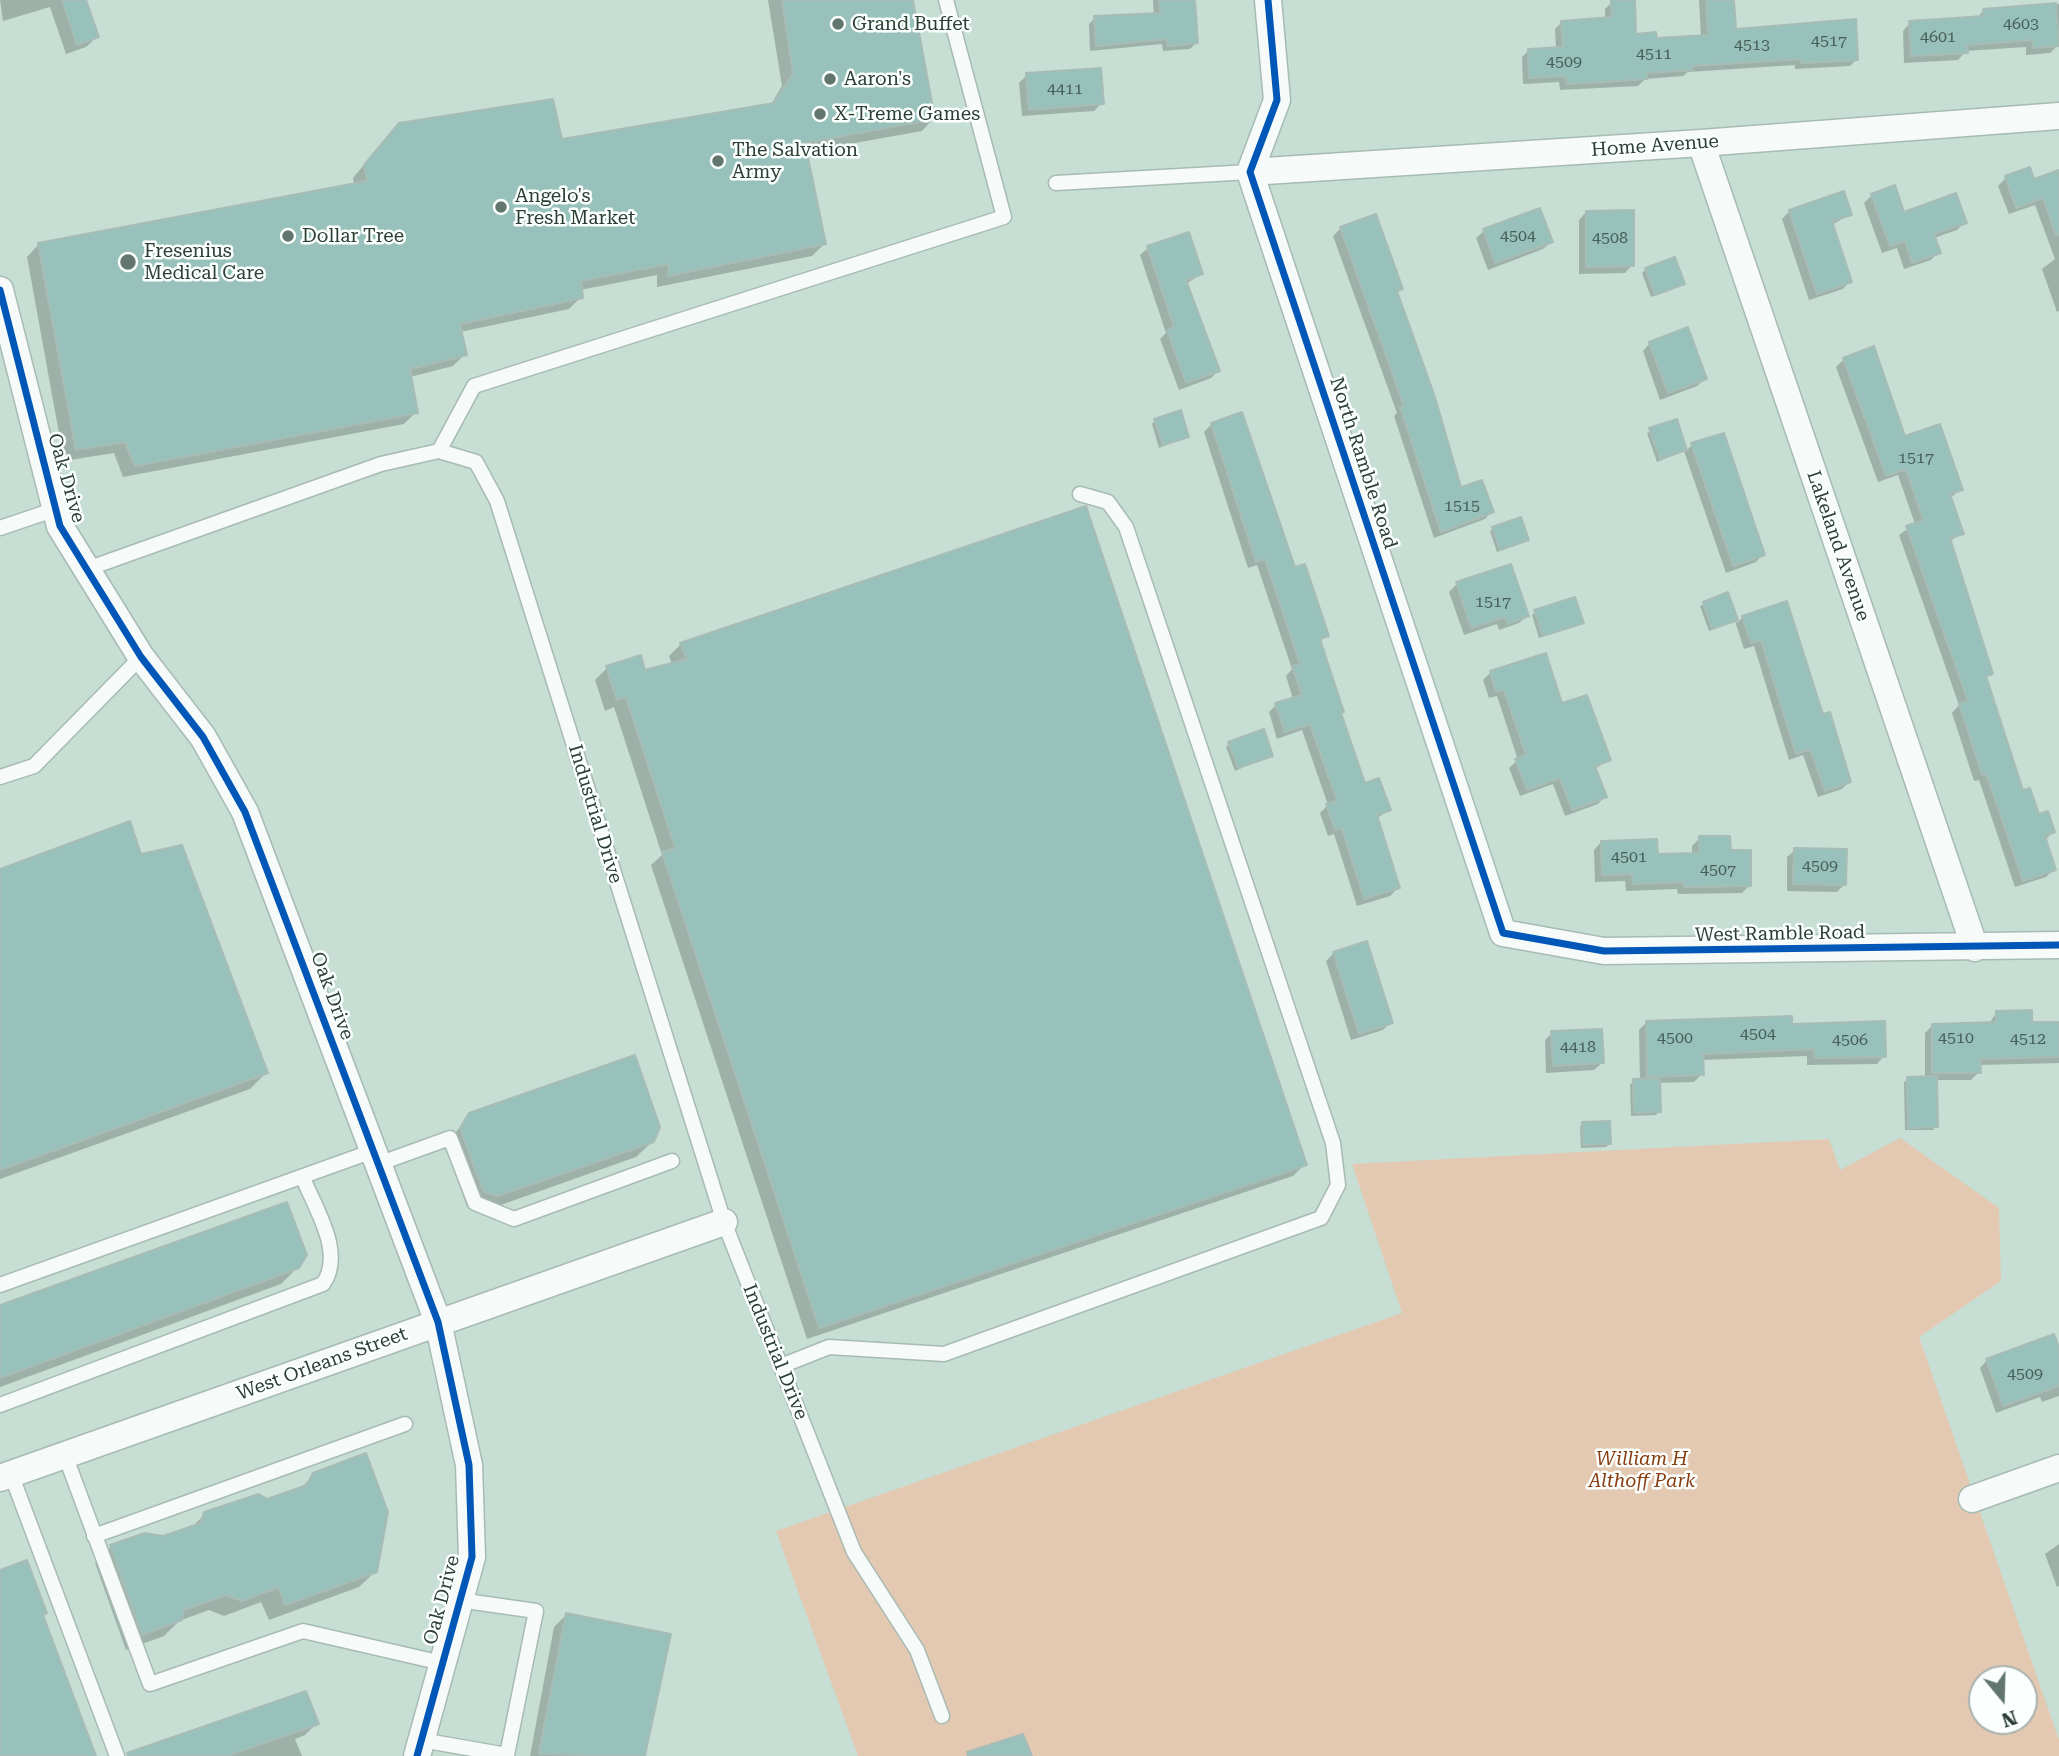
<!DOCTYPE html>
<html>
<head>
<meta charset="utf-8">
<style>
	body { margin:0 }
	#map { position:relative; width:2059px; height:1756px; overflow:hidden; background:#c6ded4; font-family:"Roboto Serif",serif }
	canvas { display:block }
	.north { position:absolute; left:1968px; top:1665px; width:70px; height:70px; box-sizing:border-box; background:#fbfffd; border:2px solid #a8b2ad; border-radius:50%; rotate:161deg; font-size:19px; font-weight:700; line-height:28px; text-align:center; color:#2c3e36 }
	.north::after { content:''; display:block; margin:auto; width:24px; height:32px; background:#62766d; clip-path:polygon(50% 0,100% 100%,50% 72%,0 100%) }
</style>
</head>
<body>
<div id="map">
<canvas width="2059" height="1756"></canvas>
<div class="north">N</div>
</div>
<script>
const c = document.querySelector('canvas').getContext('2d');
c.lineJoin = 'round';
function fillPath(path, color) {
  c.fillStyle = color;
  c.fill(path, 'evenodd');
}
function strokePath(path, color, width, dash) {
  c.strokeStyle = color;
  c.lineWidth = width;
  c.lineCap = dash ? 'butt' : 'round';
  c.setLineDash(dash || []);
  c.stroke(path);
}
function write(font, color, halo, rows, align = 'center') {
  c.font = font + ' "Roboto Serif",serif';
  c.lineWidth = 5;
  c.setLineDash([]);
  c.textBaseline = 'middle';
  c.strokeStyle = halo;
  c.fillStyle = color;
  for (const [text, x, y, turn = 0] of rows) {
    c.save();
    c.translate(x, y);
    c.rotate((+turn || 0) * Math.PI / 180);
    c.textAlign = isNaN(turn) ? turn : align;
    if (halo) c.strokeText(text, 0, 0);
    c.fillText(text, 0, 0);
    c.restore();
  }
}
fillPath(new Path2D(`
	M 1900,1138 L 1999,1208 L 2001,1281 L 1919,1337 L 2059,1740 L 2059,1756 L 858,1756 L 776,1531 L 1402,1313 L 1352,1164 L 1829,1139 L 1840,1170 ZM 1982,1679 L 2024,1679 L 2024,1721 L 1982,1721 Z`), '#e4c9b2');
fillPath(new Path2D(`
	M 0,0 L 85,0 L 97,37 L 86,47 L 66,54 L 50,7 L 3,21 Z
	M 768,0 L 911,0 L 933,119 L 922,131 L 805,152 L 824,244 L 812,256 L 657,287 L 657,275 L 580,290 L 581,297 L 569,309 L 460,332 L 465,354 L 453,366 L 410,377 L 416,412 L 404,424 L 123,477 L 114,453 L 64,461 L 27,257 L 38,245 L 354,185 L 353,178 L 387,137 L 560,141 L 770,106 L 782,86 Z
	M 1153,0 L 1193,0 L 1196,43 L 1190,49 L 1163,51 L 1162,44 L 1090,51 L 1089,24 L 1095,18 L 1154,15 Z
	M 1699,0 L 1733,0 L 1734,31 L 1857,59 L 1850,66 L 1795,69 L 1795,65 L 1688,72 L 1683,76 L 1645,79 L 1638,86 L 1560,90 L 1559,82 L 1523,84 L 1522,57 L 1529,50 L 1556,49 L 1555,29 L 1562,22 L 1605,19 L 1605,9 L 1612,2 L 1635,36 L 1655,40 L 1701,37 Z
	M 2059,4 L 2059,44 L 2050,53 L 2026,55 L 2026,47 L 1966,51 L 1958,60 L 1904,63 L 1903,31 L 1910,23 L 1976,19 L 1984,10 Z
	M 1027,75 L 1102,103 L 1094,111 L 1022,116 L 1019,83 Z
	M 2059,172 L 2059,311 L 2057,312 L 2042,269 L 2055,259 L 2035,205 L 2009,214 L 1998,186 L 2006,178 L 2033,181 Z
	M 1872,195 L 1903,214 L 1965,222 L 1957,230 L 1934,238 L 1939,252 L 1931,260 L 1904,269 L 1897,248 L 1882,253 L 1864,203 Z
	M 1790,211 L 1850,214 L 1832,225 L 1850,281 L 1843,289 L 1809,300 L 1782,219 Z
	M 1586,212 L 1632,265 L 1625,273 L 1579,274 L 1579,220 Z
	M 1341,228 L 1401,289 L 1396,294 L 1460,490 L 1492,511 L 1485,519 L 1434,538 L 1394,416 L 1397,413 L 1333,236 Z
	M 1484,231 L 1551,242 L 1543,249 L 1488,270 L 1476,238 Z
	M 1148,248 L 1201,274 L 1186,284 L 1218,371 L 1211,378 L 1179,390 L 1160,339 L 1166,333 L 1140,255 Z
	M 1646,269 L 1683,283 L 1651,297 L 1642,273 Z
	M 1650,343 L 1705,379 L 1697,386 L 1660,400 L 1643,351 Z
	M 1844,359 L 1904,439 L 1961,489 L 1950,498 L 1962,533 L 1949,542 L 1991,673 L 1985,680 L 2022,792 L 2053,832 L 2045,840 L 2054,869 L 2046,877 L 2015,887 L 1979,780 L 1974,781 L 1952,713 L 1959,705 L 1899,535 L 1915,524 L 1898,475 L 1878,482 L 1836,367 Z
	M 1155,420 L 1187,437 L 1159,448 L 1152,424 Z
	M 1676,421 L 1686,451 L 1692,445 L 1763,554 L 1756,562 L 1726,573 L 1684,451 L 1657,462 L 1647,433 Z
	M 1212,424 L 1294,570 L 1327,635 L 1319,643 L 1339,715 L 1364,785 L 1389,810 L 1376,819 L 1398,888 L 1390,896 L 1357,906 L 1334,834 L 1328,836 L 1320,813 L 1328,805 L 1302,730 L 1277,739 L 1269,712 L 1276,705 L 1293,699 L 1286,676 L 1292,669 L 1257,565 L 1248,568 L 1204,432 Z
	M 1493,528 L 1527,540 L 1497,552 L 1490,531 Z
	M 1510,566 L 1527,616 L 1519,623 L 1499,630 L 1497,624 L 1464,635 L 1449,592 L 1457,584 Z
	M 1727,594 L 1737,623 L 1743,617 L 1822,716 L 1849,782 L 1842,789 L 1818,797 L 1803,755 L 1789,760 L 1754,646 L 1744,649 L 1735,621 L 1709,631 L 1700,606 Z
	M 1535,612 L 1582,623 L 1539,638 L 1532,615 Z
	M 681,644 L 1305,1164 L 1293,1176 L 807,1339 L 651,865 L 662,855 L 614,707 L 605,711 L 595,680 L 607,668 L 644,672 L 672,664 L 669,656 Z
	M 1545,655 L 1560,706 L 1609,759 L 1595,769 L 1605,796 L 1598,804 L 1565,816 L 1553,784 L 1520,796 L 1509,768 L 1518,760 L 1497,696 L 1489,698 L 1483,680 L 1490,673 Z
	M 1229,744 L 1271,755 L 1235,771 L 1226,747 Z
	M 1700,838 L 1729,852 L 1750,885 L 1742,893 L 1678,894 L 1677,889 L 1626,891 L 1625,881 L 1595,882 L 1594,850 L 1601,842 L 1656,856 L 1692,855 L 1692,846 Z
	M 1795,850 L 1845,884 L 1837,892 L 1787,891 L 1787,857 Z
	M 140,856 L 266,1073 L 250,1089 L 0,1179 L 0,871 Z
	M 1334,953 L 1391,1022 L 1383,1030 L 1351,1040 L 1326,961 Z
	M 1996,1013 L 2030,1024 L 2059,1023 L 2059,1063 L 1979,1065 L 1979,1072 L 1971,1080 L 1936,1080 L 1936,1126 L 1933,1130 L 1905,1130 L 1904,1082 L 1908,1079 L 1925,1078 L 1925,1033 L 1933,1025 L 1989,1024 Z
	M 1647,1022 L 1884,1056 L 1877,1064 L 1807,1065 L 1807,1056 L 1702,1060 L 1702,1074 L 1694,1082 L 1658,1083 L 1659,1111 L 1656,1115 L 1631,1116 L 1630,1084 L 1640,1081 L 1639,1030 Z
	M 1552,1033 L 1602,1063 L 1594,1070 L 1546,1073 L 1545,1040 Z
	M 470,1115 L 653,1141 L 636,1157 L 481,1212 L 467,1207 L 445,1145 Z
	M 1583,1124 L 1610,1143 L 1606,1147 L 1581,1148 L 1580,1127 Z
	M 298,1267 L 281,1284 L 0,1387 L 0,1307 Z
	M 2059,1352 L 2059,1396 L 2042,1402 L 2040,1397 L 1996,1413 L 1980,1368 L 1987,1360 Z
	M 314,1475 L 376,1571 L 359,1587 L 269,1620 L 261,1602 L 224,1616 L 209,1610 L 179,1621 L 164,1636 L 126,1650 L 95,1563 L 111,1547 L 163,1538 L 190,1529 L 205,1514 L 266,1501 L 299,1490 Z
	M 2059,1544 L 2059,1586 L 2057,1587 L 2045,1554 Z
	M 566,1615 L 669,1635 L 644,1756 L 530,1756 L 554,1627 Z
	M 317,1723 L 305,1735 L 295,1739 L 302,1756 L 134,1756 Z`), '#0003');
const building = new Path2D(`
	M 62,0 L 86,0 L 99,37 L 77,45 Z
	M 782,0 L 913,0 L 935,119 L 805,143 L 826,244 L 668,276 L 669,264 L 581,281 L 583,298 L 460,324 L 467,355 L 410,369 L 418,413 L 135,466 L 125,442 L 76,450 L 38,243 L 367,181 L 364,165 L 399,123 L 553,99 L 562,139 L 774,103 L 793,73 Z
	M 1159,0 L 1195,0 L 1198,43 L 1168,46 L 1167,39 L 1096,46 L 1094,16 L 1160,13 Z
	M 1611,0 L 1635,0 L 1636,34 L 1656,32 L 1657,38 L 1708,35 L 1706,0 L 1734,0 L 1736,29 L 1856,19 L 1858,60 L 1801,63 L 1801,59 L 1692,66 L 1692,70 L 1647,73 L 1647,79 L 1618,81 L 1566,84 L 1566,76 L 1529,78 L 1528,49 L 1563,47 L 1561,21 L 1612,17 Z
	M 2056,3 L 2059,46 L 2033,48 L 2033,40 L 1967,45 L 1968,53 L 1911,56 L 1909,21 L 1984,16 L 1983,9 Z
	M 1101,68 L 1104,104 L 1029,110 L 1026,73 Z
	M 2030,167 L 2034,179 L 2059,170 L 2059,235 L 2056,235 L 2043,198 L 2016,208 L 2005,176 Z
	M 1895,185 L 1904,212 L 1956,193 L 1967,223 L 1934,234 L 1941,253 L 1912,263 L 1905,241 L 1890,246 L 1871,194 Z
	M 1844,191 L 1852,215 L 1832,221 L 1852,282 L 1817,294 L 1789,210 Z
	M 1540,208 L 1553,242 L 1495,263 L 1483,229 Z
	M 1634,210 L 1634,266 L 1586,267 L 1586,211 Z
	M 1376,214 L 1403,289 L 1397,291 L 1435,397 L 1461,487 L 1482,480 L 1494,512 L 1441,532 L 1400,407 L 1404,406 L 1340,227 Z
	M 1189,232 L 1203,274 L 1186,280 L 1220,371 L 1186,383 L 1167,330 L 1174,327 L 1147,246 Z
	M 1675,257 L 1685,284 L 1655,295 L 1645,268 Z
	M 1688,327 L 1707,379 L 1668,393 L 1649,342 Z
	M 1874,346 L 1905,436 L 1940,424 L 1963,490 L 1950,494 L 1964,534 L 1950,538 L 1993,674 L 1986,676 L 2023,790 L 2030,788 L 2039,814 L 2048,811 L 2055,832 L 2045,836 L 2056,870 L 2023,881 L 1986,773 L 1982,775 L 1959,703 L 1968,701 L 1906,526 L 1923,520 L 1906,469 L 1886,476 L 1843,358 Z
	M 1181,410 L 1189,437 L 1163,445 L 1154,419 Z
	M 1242,412 L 1295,567 L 1305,564 L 1329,636 L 1320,639 L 1344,712 L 1341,713 L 1365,783 L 1379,778 L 1391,810 L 1377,815 L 1400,888 L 1364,899 L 1342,828 L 1335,830 L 1326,804 L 1337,801 L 1310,724 L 1285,732 L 1275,703 L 1302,695 L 1292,666 L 1300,664 L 1265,559 L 1256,562 L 1211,423 Z
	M 1677,419 L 1687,450 L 1660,459 L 1649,428 Z
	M 1724,433 L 1765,555 L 1733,566 L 1691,443 Z
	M 1086,506 L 1307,1165 L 819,1328 L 662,852 L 675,848 L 626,697 L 617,700 L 606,666 L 641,655 L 645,670 L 687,659 L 680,643 Z
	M 1521,517 L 1529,540 L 1500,550 L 1492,527 Z
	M 1511,564 L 1529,616 L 1507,624 L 1505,617 L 1471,628 L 1456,582 Z
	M 1728,592 L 1738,620 L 1712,629 L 1703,602 Z
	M 1575,597 L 1584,623 L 1543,636 L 1534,610 Z
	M 1787,601 L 1823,714 L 1830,712 L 1851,782 L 1825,791 L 1810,749 L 1796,754 L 1761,640 L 1751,643 L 1742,616 Z
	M 1546,653 L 1562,703 L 1587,695 L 1611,760 L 1595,766 L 1607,797 L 1572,810 L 1560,778 L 1527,790 L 1515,759 L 1526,755 L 1504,690 L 1496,692 L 1490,671 Z
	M 1264,729 L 1273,756 L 1238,768 L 1228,742 Z
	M 130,821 L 141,854 L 182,845 L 268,1073 L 0,1170 L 0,869 Z
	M 1699,836 L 1730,836 L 1731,850 L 1751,850 L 1751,886 L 1684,887 L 1684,882 L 1633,884 L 1632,874 L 1602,875 L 1601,841 L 1657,839 L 1658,854 L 1699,853 Z
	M 1794,848 L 1847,849 L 1846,885 L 1793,884 Z
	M 1367,941 L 1393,1023 L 1359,1034 L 1333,952 Z
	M 2032,1010 L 2032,1022 L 2059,1022 L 2059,1057 L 1980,1059 L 1981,1073 L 1932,1073 L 1932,1024 L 1996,1022 L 1996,1011 Z
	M 1792,1016 L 1792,1024 L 1885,1021 L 1886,1057 L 1814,1058 L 1814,1049 L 1703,1054 L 1704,1075 L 1647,1077 L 1646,1021 Z
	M 1602,1029 L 1604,1063 L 1553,1066 L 1551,1031 Z
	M 635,1055 L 660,1127 L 654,1142 L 498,1196 L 483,1191 L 460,1128 L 469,1113 Z
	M 1937,1076 L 1938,1127 L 1908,1128 L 1907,1077 Z
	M 1660,1078 L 1661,1112 L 1634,1113 L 1633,1079 Z
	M 1610,1121 L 1611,1144 L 1583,1145 L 1582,1122 Z
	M 287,1202 L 307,1255 L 299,1268 L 0,1378 L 0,1305 Z
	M 2054,1334 L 2059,1347 L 2059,1386 L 2003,1406 L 1986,1359 Z
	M 366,1453 L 388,1512 L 377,1572 L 285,1605 L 278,1587 L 242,1601 L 226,1595 L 184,1610 L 182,1620 L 142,1635 L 110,1545 L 145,1533 L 163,1536 L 201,1523 L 204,1512 L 259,1494 L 267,1499 L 307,1485 L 313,1473 Z
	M 27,1560 L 47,1613 L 43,1615 L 96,1756 L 0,1756 L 0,1570 Z
	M 566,1613 L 671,1634 L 645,1756 L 539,1754 Z
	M 306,1691 L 319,1724 L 227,1756 L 128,1756 L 127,1753 Z
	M 1023,1734 L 1032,1756 L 968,1756 L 967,1752 Z`);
fillPath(building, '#97c1ba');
strokePath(building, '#a8bcb6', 2);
const service = new Path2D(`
	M 1056,183 L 1250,172
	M 439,451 L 474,386 L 1004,217 L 946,0
	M 0,528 L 56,509
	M 87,569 L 381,464 L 439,451 L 476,462 L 497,501 L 724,1222 L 854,1552 L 917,1650 L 942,1716
	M 0,777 L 34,766 L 141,657
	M 378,1164 L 450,1138 L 475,1203 L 514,1219 L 672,1161
	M 0,1285 L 373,1151
	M 781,1366 L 829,1347 L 944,1354 L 1321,1218 L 1338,1185 L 1333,1143 L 1126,527 L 1108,502 L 1080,494
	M 0,1405 L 323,1284 C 345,1253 315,1208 303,1178
	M 65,1455 L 150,1684 L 303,1631 L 442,1663
	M 11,1474 L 117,1756
	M 94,1536 L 405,1424
	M 421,1740 L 507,1755 L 536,1611 L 459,1600`);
const minor = new Path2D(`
	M 1268,0 L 1277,100 L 1250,172 L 1503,933 L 1604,951 L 2059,945
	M 1701,143 L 1975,948
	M 1250,172 L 1701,143 L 2059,116
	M 0,290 L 60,526 L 141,657 L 203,737 L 245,812 L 438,1322 L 469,1465 L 472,1557 L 417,1756
	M 0,1478 L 724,1222
	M 1972,1499 L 2059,1468`);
strokePath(service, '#a8bbb2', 17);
strokePath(minor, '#a8bbb2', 29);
strokePath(service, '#f6faf9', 14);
strokePath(minor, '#f6faf9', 26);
strokePath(new Path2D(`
	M 1268,0 L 1277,100 L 1250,172 L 1503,933 L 1604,951 L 2059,945
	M 0,290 L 60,526 L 141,657 L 203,737 L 245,812 L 438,1322 L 469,1465 L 472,1557 L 417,1756`), '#0057b8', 7);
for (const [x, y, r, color] of [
	[838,24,7,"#62766d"],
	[830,79,7,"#62766d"],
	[820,114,7,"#62766d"],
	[718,161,7,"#62766d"],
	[501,207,7,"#62766d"],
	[288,236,7,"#62766d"],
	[128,262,9,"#62766d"]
]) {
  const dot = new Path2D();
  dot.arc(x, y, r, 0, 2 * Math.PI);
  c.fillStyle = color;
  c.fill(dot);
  strokePath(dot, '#fbfffd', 2.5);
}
write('16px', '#475f57', null, [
	["4603",2021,24],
	["4601",1938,37],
	["4517",1829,41],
	["4513",1752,45],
	["4511",1654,54],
	["4509",1564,62],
	["4411",1065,89],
	["4504",1518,236],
	["4508",1610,238],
	["1517",1916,458],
	["1515",1462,506],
	["1517",1493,602],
	["4501",1629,857],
	["4509",1820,866],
	["4507",1718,870],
	["4504",1758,1034],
	["4500",1675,1038],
	["4510",1956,1038],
	["4512",2028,1039],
	["4506",1850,1040],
	["4418",1578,1047],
	["4509",2025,1374]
]);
write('19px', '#2c3e36', '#fbfffd', [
	["Grand Buffet",852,24],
	["Aaron's",844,79],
	["X-Treme Games",834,114],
	["The Salvation",732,150],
	["Army",732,172],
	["Angelo's",515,196],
	["Fresh Market",515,218],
	["Dollar Tree",302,236],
	["Fresenius",144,251],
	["Medical Care",144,273]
], 'left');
write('19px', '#2c3e36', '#fbfffd', [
	["Home Avenue",1655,146,-4],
	["North Ramble Road",1363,463,72],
	["Oak Drive",66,478,74],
	["Lakeland Avenue",1838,546,71],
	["Industrial Drive",595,814,73],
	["West Ramble Road",1780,934,-1],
	["Oak Drive",332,996,70],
	["Industrial Drive",775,1352,68],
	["West Orleans Street",322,1364,-20],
	["Oak Drive",442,1600,-75]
]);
write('italic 19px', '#893d10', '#fbfffd', [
	["William H",1642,1459],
	["Althoff Park",1642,1481]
]);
</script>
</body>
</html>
